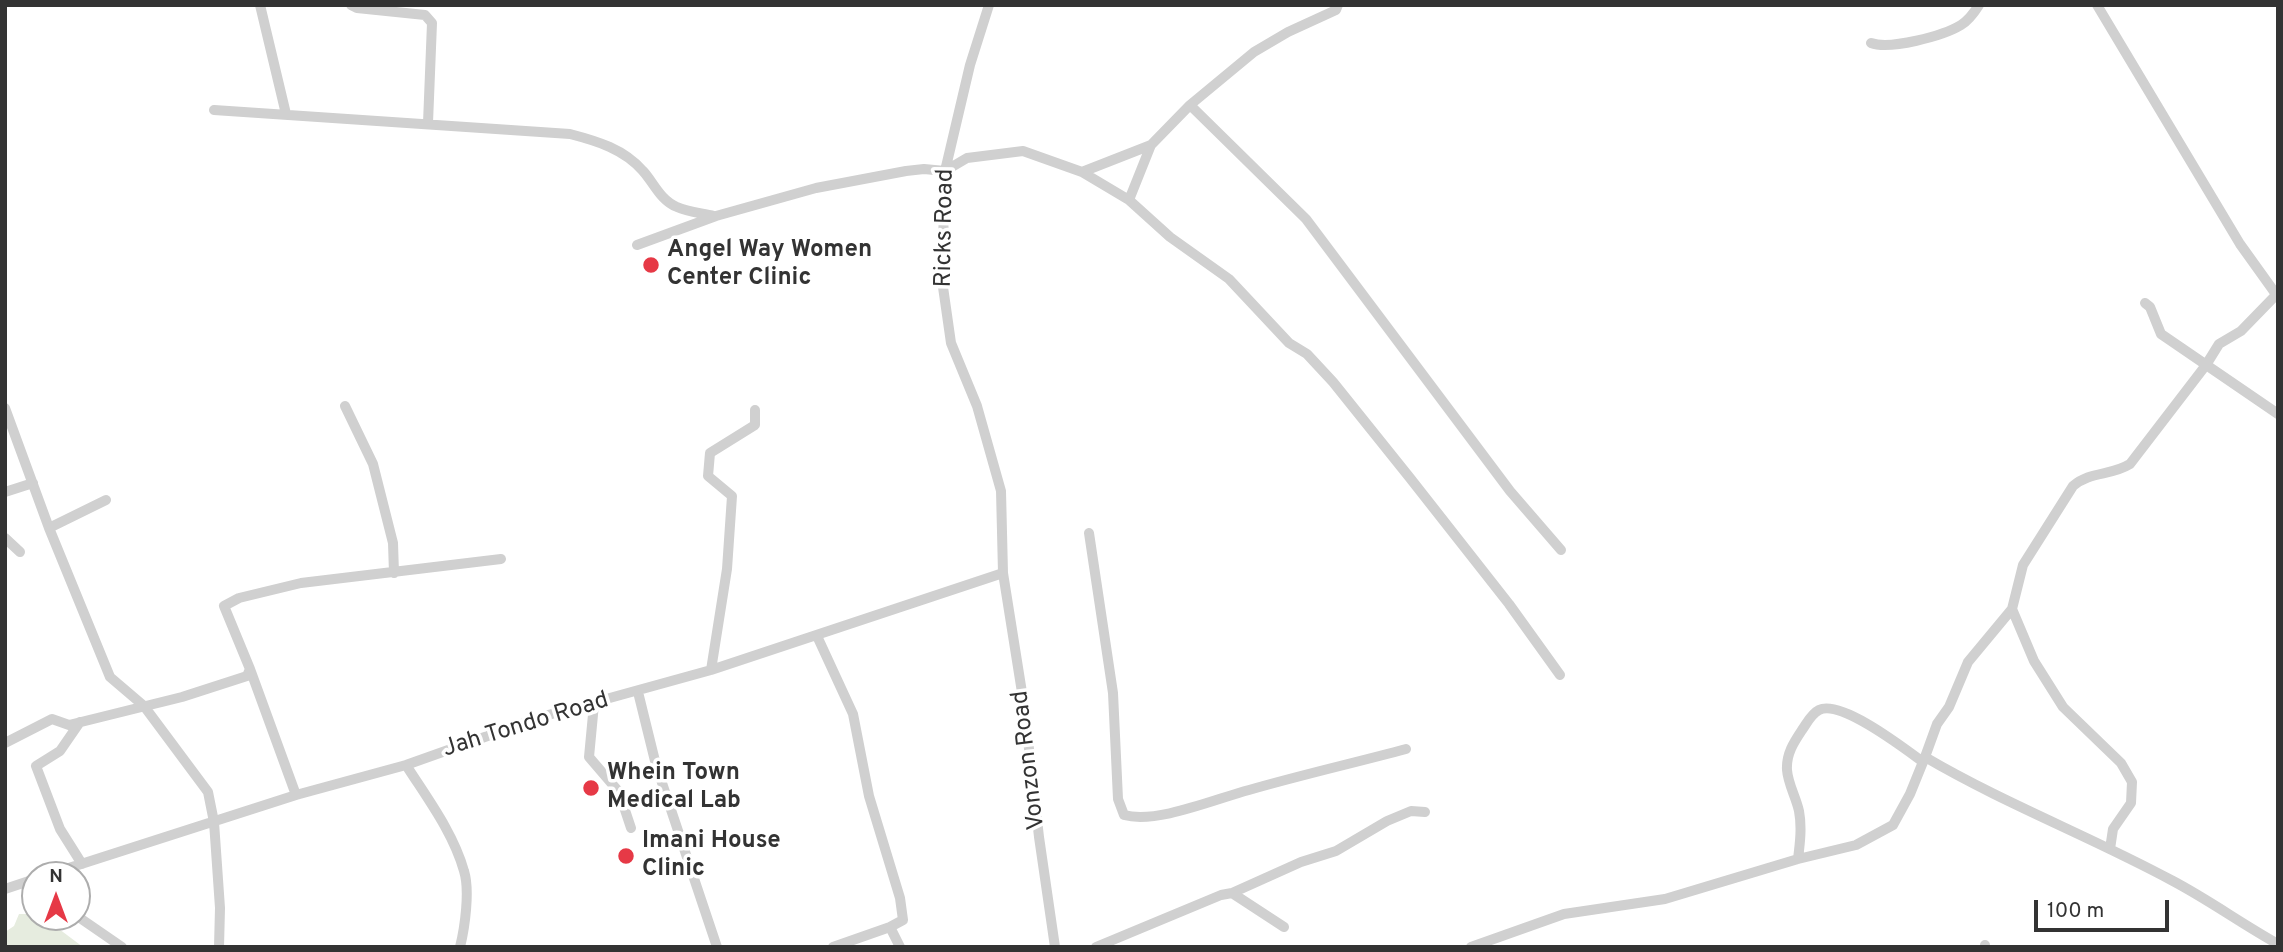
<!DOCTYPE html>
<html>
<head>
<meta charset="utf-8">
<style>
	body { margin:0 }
	#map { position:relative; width:2283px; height:952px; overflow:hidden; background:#fff; font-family:Overpass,sans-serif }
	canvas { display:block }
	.frame { position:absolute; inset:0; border:7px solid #333; pointer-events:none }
	.north { position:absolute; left:21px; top:861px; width:70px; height:70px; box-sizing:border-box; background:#fff; border:2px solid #adadad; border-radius:50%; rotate:0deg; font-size:19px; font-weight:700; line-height:28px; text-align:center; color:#333 }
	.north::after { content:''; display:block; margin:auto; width:24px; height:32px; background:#e63946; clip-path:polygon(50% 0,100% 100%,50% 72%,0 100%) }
	.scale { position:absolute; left:2034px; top:900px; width:135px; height:32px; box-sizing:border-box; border:4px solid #333; border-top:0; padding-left:9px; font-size:21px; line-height:24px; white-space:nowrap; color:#333; -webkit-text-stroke:5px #fff; paint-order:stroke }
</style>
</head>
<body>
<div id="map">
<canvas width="2283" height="952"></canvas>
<div class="frame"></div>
<div class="north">N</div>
<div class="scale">100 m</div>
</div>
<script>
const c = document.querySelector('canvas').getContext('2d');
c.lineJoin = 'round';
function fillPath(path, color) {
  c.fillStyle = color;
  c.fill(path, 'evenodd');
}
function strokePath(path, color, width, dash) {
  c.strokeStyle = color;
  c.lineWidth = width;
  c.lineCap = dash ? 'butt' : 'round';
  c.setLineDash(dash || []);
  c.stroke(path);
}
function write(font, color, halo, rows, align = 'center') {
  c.font = font + ' Overpass,sans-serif';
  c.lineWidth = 7;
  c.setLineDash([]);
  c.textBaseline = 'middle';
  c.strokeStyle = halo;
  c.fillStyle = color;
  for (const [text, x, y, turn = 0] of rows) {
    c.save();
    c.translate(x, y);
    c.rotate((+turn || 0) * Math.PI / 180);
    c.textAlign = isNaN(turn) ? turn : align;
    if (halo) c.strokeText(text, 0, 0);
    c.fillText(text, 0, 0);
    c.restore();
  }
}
fillPath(new Path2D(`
	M 19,914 L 35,914 L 35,917 L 43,917 L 83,947 L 5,947 L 5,932 L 14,926 Z`), '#e6ecdf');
strokePath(new Path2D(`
	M 260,5 L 286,114
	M 351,5 L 357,8 L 425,15 L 432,23 L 428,123
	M 989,5 L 970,65 L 945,171 L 942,280 L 951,343 L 977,406 L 1001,491 L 1003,573 L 1024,705 L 1039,837 L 1055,947
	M 2097,5 L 2240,244 L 2278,297
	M 1871,43 C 1890,50 1943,36 1961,25 C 1969,20 1974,13 1979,5
	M 1190,105 L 1306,219 L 1510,491 L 1561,550
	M 214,110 L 570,134 C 597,141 624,149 643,171 C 654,183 660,200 677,207 C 688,212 702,213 714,216
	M 1082,172 L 1129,200 L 1170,237 L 1229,279 L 1289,343 L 1307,354 L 1333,382 L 1410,478 L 1509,604 L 1560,675
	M 1129,200 L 1151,145 L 1190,105 L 1254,52 L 1288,32 L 1336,10 L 1338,5
	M 637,245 L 716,216 L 816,188 L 906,171 L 924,169 L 945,171 L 967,158 L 1023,151 L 1082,172 L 1151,145
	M 2276,295 L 2241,331 L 2219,344 L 2206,365 L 2130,464 C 2111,476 2090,471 2073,486 L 2023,565 L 2012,609 L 1968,662 L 1949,707 L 1937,724 L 1925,757 C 2005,804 2092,837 2173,881 C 2209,900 2242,924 2278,944
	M 2145,303 L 2150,307 L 2161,334 L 2278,414
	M 345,406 L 373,464 L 393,543 L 394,573
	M 5,408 L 49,528 L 110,677 L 144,706 L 208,792 L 214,822 L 220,908 L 219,947
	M 5,492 L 33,483
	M 49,528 L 106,500
	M 1089,533 L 1113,693 L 1118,799 L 1124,815 C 1157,824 1215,799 1249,790 C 1301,775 1354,763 1406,749
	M 5,538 L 20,552
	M 2012,609 L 2034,661 L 2063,707 L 2121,763 L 2132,782 L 2131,803 L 2113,829 L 2110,849
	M 817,636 L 853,714 L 869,796 L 900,898 L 903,920 L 890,927 L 900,947
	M 250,669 L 296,795
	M 711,670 L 727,569 L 732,496 L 708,476 L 710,453 L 755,425 L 755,410
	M 638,692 L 656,765 L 717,947
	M 594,704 L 589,757 L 619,792 L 631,828
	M 80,722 L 60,751 L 36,766 L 60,829 L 82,864
	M 5,743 L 52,719 L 69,725 L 182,697 L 247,676 L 250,669 L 224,606 L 239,598 L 301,583 L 501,559
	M 406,765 C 427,798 453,832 464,871 C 470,890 465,927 460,947
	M 1798,859 C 1800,843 1802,827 1799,811 C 1796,797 1788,784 1787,770 C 1786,754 1794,742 1802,730 C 1807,723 1811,714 1819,710 C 1841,699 1905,749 1923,762
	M 47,875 L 296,795 L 406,765 L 541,717 L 711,670 L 1003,573
	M 5,889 L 35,879
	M 1232,893 L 1301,862 L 1336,851 L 1387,821 L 1411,811 L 1425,812
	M 77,916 L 122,947
	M 833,947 L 890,927
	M 1096,947 L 1221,895 L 1232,893 L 1284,927
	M 1471,947 L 1564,914 L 1665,899 L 1798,859 L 1856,845 L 1893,825 L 1910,794 L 1925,757
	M 1985,947 L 1985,945`), '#d0d0d0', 10);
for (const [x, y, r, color] of [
	[651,265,9,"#e63946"],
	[591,788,9,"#e63946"],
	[626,856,9,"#e63946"]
]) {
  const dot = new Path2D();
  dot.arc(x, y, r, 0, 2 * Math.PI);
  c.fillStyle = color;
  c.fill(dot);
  strokePath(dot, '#fff', 2.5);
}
write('24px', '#333', '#fff', [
	["Ricks Road",946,228,-89],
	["Jah Tondo Road",526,726,-17],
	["Vonzon Road",1030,760,-97]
]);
write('bold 24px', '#333', '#fff', [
	["Angel Way Women",667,251],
	["Center Clinic",667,279],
	["Whein Town",607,774],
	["Medical Lab",607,802],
	["Imani House",642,842],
	["Clinic",642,870]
], 'left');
</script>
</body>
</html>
